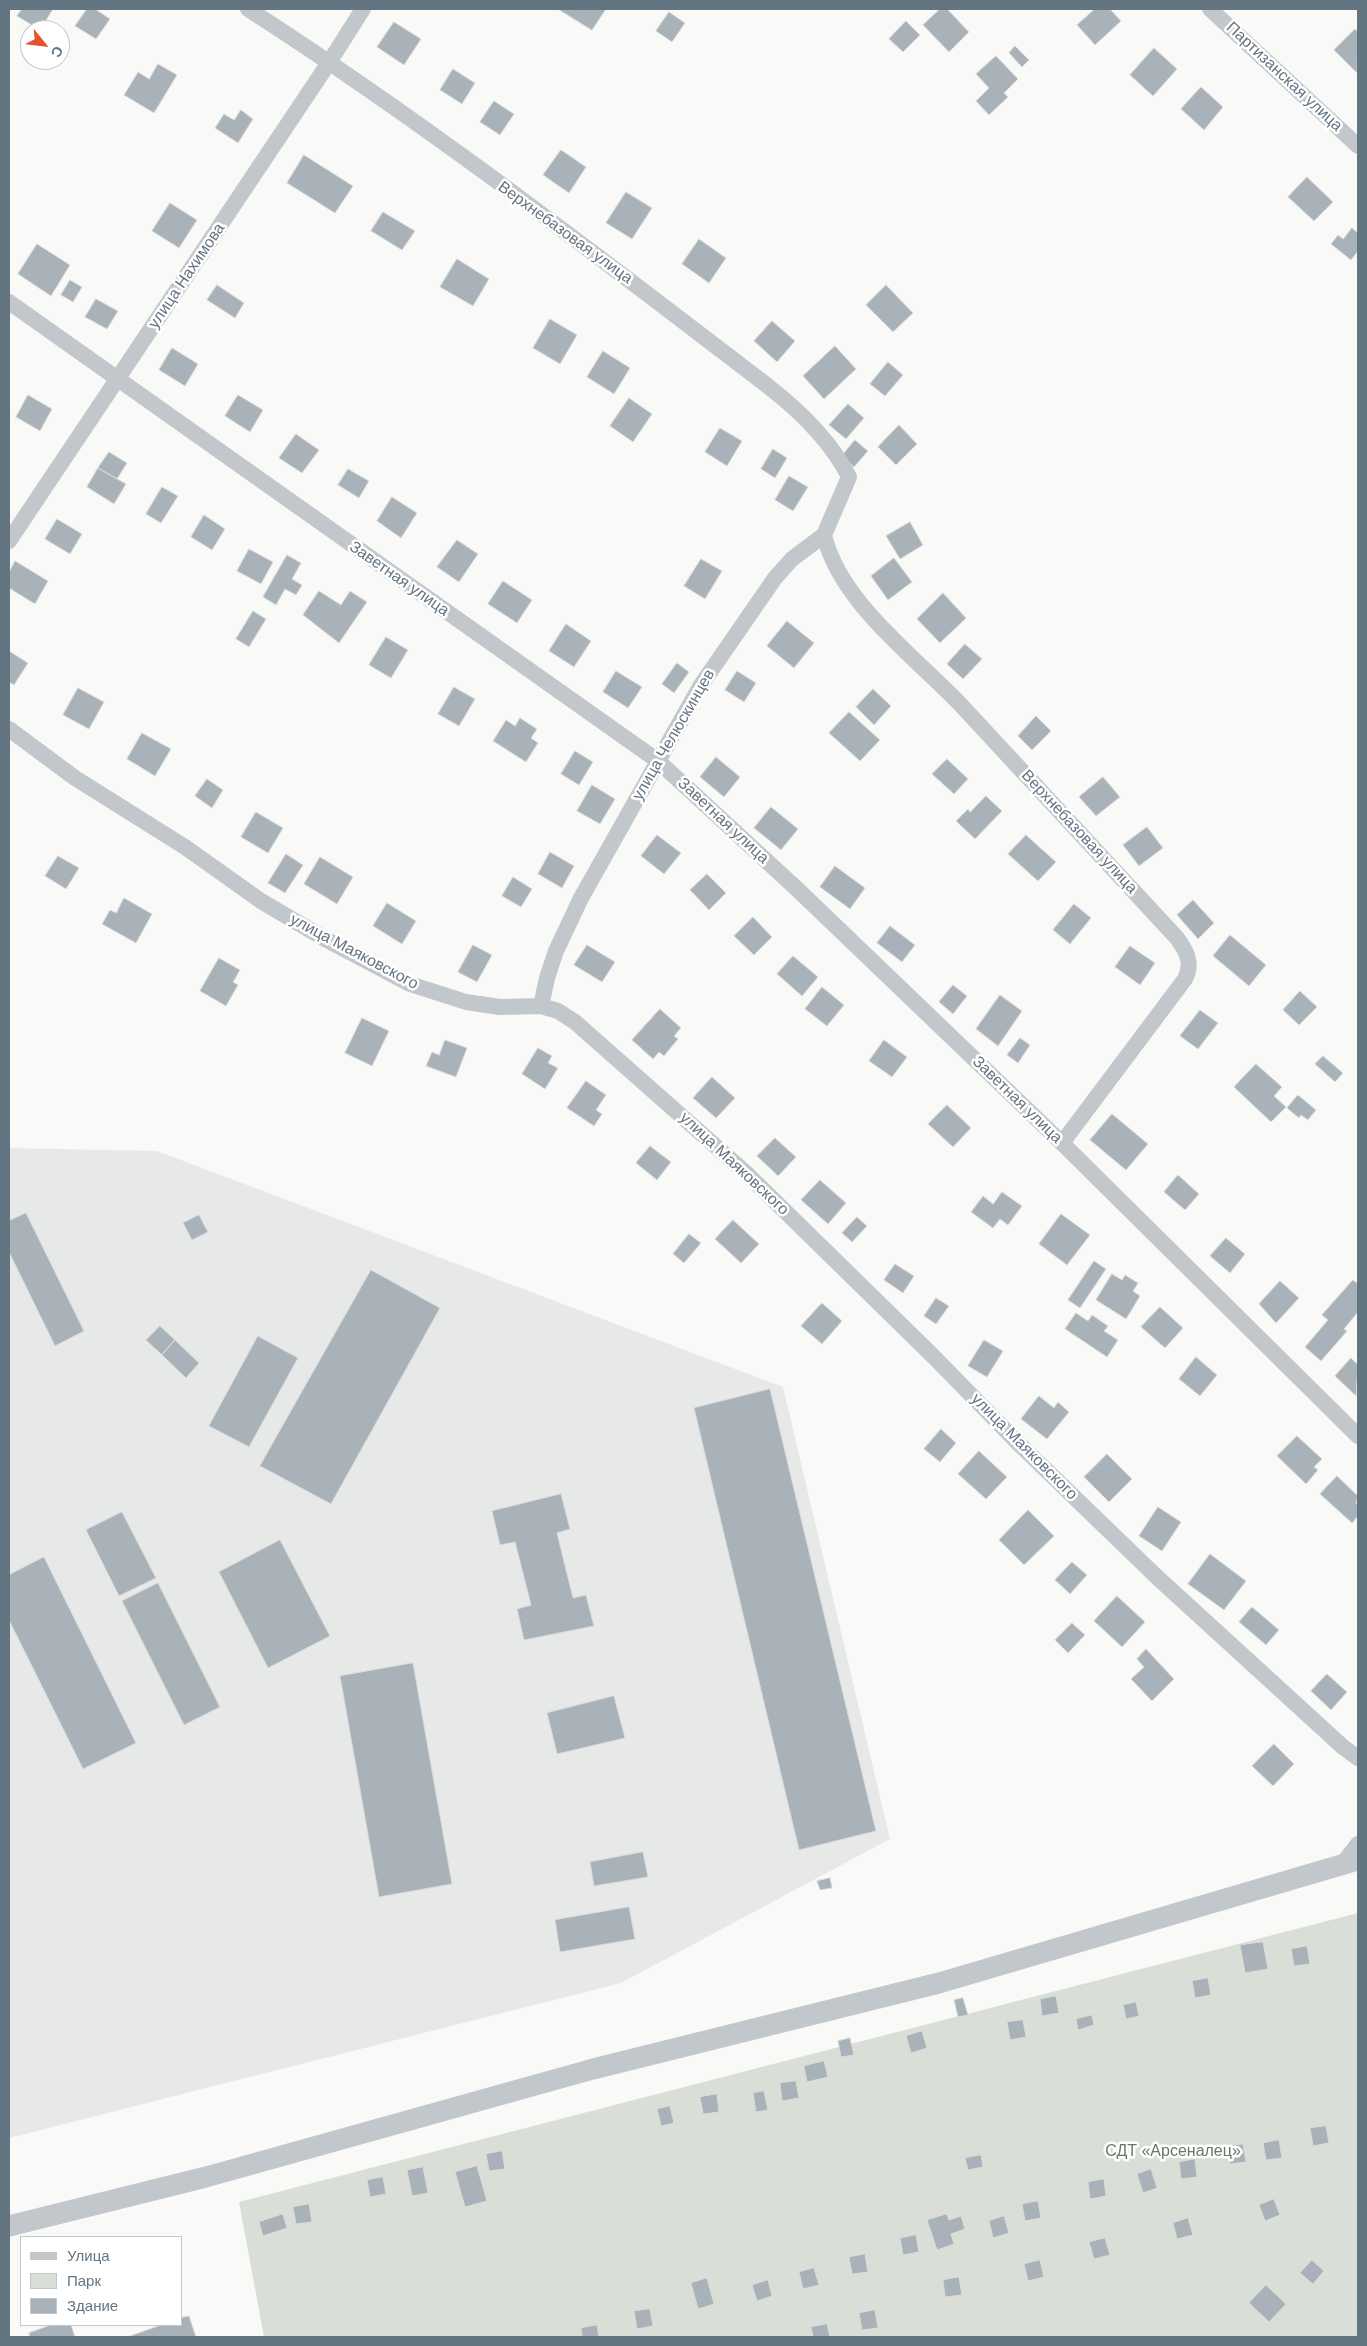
<!DOCTYPE html>
<html>
<head>
<meta charset="utf-8">
<style>
	body { margin:0 }
	#map { position:relative; width:1367px; height:2346px; overflow:hidden; background:#f9f9f7; font-family:Arial,sans-serif }
	canvas { display:block }
	.frame { position:absolute; inset:0; border:10px solid #647582; pointer-events:none }
	.legend { position:absolute; left:20px; top:2236px; width:162px; height:90px; box-sizing:border-box; background:#fff; border:1px solid #c1c8cd; margin:0; padding:6px 9px; list-style:none; font-size:15px; color:#647582 }
	.legend li { display:flex; align-items:center; gap:10px; height:25px }
	.legend b { width:25px; border:1px solid #c1c8cd }
	.north { position:absolute; left:20px; top:20px; width:50px; height:50px; box-sizing:border-box; background:#fff; border:1px solid #c1c8cd; border-radius:50%; rotate:119deg; font-size:14px; font-weight:700; line-height:20px; text-align:center; color:#647582 }
	.north::after { content:''; display:block; margin:auto; width:18px; height:22px; background:#e4532c; clip-path:polygon(50% 0,100% 100%,50% 72%,0 100%) }
</style>
</head>
<body>
<div id="map">
<canvas width="1367" height="2346"></canvas>
<div class="frame"></div>
<ul class="legend">
<li><b style="height:6px;background:#c2c7cb"></b>Улица</li>
<li><b style="height:14px;background:#d9ded6"></b>Парк</li>
<li><b style="height:14px;background:#a9b2b8"></b>Здание</li>
</ul>
<div class="north">С</div>
</div>
<script>
const c = document.querySelector('canvas').getContext('2d');
c.lineJoin = 'round';
function fillPath(path, color) {
  c.fillStyle = color;
  c.fill(path, 'evenodd');
}
function strokePath(path, color, width, dash) {
  c.strokeStyle = color;
  c.lineWidth = width;
  c.lineCap = dash ? 'butt' : 'round';
  c.setLineDash(dash || []);
  c.stroke(path);
}
function write(font, color, halo, rows, align = 'center') {
  c.font = font + ' Arial,sans-serif';
  c.lineWidth = 5;
  c.setLineDash([]);
  c.textBaseline = 'middle';
  c.strokeStyle = halo;
  c.fillStyle = color;
  for (const [text, x, y, turn = 0] of rows) {
    c.save();
    c.translate(x, y);
    c.rotate((+turn || 0) * Math.PI / 180);
    c.textAlign = isNaN(turn) ? turn : align;
    if (halo) c.strokeText(text, 0, 0);
    c.fillText(text, 0, 0);
    c.restore();
  }
}
fillPath(new Path2D(`
	M 9,1148 L 157,1151 L 783,1387 L 890,1839 L 621,1983 L 9,2138 Z`), '#e7e8e8');
fillPath(new Path2D(`
	M 1358,1913 L 1358,2337 L 264,2337 L 239,2202 Z`), '#d9ded6');
const building = new Path2D(`
	M 22,9 L 53,9 L 40,30 L 17,16 Z
	M 87,9 L 95,9 L 110,19 L 96,39 L 75,26 Z
	M 558,9 L 606,9 L 592,30 Z
	M 940,9 L 947,9 L 969,32 L 949,52 L 923,25 Z
	M 1095,9 L 1110,9 L 1121,21 L 1095,45 L 1077,25 Z
	M 669,12 L 685,23 L 672,42 L 656,31 Z
	M 906,21 L 920,35 L 903,52 L 889,39 Z
	M 394,22 L 421,39 L 404,65 L 377,47 Z
	M 1355,29 L 1358,32 L 1357,73 L 1334,50 Z
	M 1015,46 L 1029,60 L 1022,67 L 1009,53 Z
	M 1154,48 L 1177,69 L 1153,96 L 1130,75 Z
	M 996,56 L 1018,79 L 1004,93 L 1008,97 L 989,115 L 976,101 L 989,88 L 976,74 Z
	M 158,64 L 177,75 L 154,113 L 124,95 L 138,72 L 149,79 Z
	M 453,69 L 475,83 L 462,104 L 440,90 Z
	M 1201,87 L 1223,107 L 1204,130 L 1181,109 Z
	M 494,101 L 514,114 L 500,135 L 480,122 Z
	M 241,110 L 253,119 L 238,143 L 215,128 L 224,114 L 234,120 Z
	M 561,150 L 586,167 L 569,193 L 543,175 Z
	M 304,155 L 353,186 L 335,213 L 287,183 Z
	M 1307,177 L 1333,202 L 1314,221 L 1288,197 Z
	M 626,192 L 652,208 L 632,239 L 606,223 Z
	M 170,203 L 197,220 L 179,248 L 152,231 Z
	M 383,212 L 415,231 L 402,250 L 371,231 Z
	M 1352,228 L 1358,233 L 1358,251 L 1351,260 L 1331,244 L 1338,235 L 1343,239 Z
	M 699,239 L 726,258 L 709,283 L 682,264 Z
	M 37,244 L 70,265 L 51,296 L 18,274 Z
	M 457,259 L 489,279 L 473,306 L 440,287 Z
	M 70,280 L 82,287 L 73,302 L 61,295 Z
	M 217,285 L 244,303 L 235,318 L 207,300 Z
	M 886,285 L 913,313 L 893,332 L 866,305 Z
	M 96,299 L 118,311 L 107,329 L 85,317 Z
	M 550,319 L 577,335 L 560,364 L 533,348 Z
	M 772,321 L 795,341 L 777,362 L 754,341 Z
	M 835,346 L 856,369 L 824,399 L 803,376 Z
	M 172,348 L 198,364 L 185,386 L 159,370 Z
	M 603,351 L 630,368 L 614,394 L 587,377 Z
	M 888,362 L 903,375 L 885,396 L 870,384 Z
	M 28,395 L 52,409 L 40,431 L 16,417 Z
	M 238,395 L 263,410 L 250,432 L 225,416 Z
	M 629,398 L 652,414 L 633,442 L 610,426 Z
	M 848,404 L 864,418 L 846,439 L 829,425 Z
	M 899,425 L 917,444 L 896,465 L 878,447 Z
	M 720,428 L 742,441 L 727,466 L 705,452 Z
	M 296,434 L 319,450 L 302,473 L 279,458 Z
	M 855,440 L 868,451 L 854,467 L 841,457 Z
	M 773,449 L 787,458 L 775,478 L 761,469 Z
	M 109,452 L 127,463 L 117,479 L 98,468 Z
	M 98,468 L 126,484 L 114,504 L 87,487 Z
	M 348,469 L 369,481 L 359,498 L 338,485 Z
	M 789,476 L 808,487 L 793,511 L 775,500 Z
	M 162,487 L 178,496 L 161,523 L 146,514 Z
	M 392,497 L 417,513 L 401,538 L 377,521 Z
	M 204,515 L 225,529 L 212,550 L 191,537 Z
	M 57,519 L 82,534 L 70,554 L 45,539 Z
	M 910,522 L 923,545 L 900,559 L 886,536 Z
	M 457,540 L 478,554 L 459,582 L 437,567 Z
	M 249,549 L 273,562 L 261,584 L 237,571 Z
	M 287,555 L 301,563 L 292,579 L 302,585 L 296,595 L 285,589 L 276,605 L 263,597 Z
	M 894,558 L 912,582 L 888,600 L 871,576 Z
	M 701,559 L 722,571 L 705,599 L 684,586 Z
	M 15,561 L 48,581 L 35,604 L 9,588 L 9,573 Z
	M 503,581 L 532,600 L 517,623 L 488,604 Z
	M 319,591 L 341,605 L 350,591 L 367,602 L 339,643 L 303,615 Z
	M 943,593 L 966,618 L 940,643 L 917,619 Z
	M 253,611 L 266,619 L 249,647 L 236,639 Z
	M 787,621 L 814,643 L 794,668 L 767,646 Z
	M 566,624 L 591,641 L 574,667 L 549,651 Z
	M 386,637 L 408,650 L 391,678 L 369,665 Z
	M 965,644 L 982,659 L 963,679 L 947,664 Z
	M 9,651 L 28,663 L 14,685 L 9,682 Z
	M 677,663 L 689,672 L 674,693 L 662,684 Z
	M 616,671 L 642,687 L 628,708 L 603,692 Z
	M 737,671 L 756,683 L 744,702 L 725,690 Z
	M 454,687 L 475,699 L 459,726 L 438,714 Z
	M 78,688 L 104,702 L 89,729 L 63,715 Z
	M 873,689 L 891,706 L 874,725 L 856,707 Z
	M 849,712 L 880,740 L 860,761 L 829,733 Z
	M 1036,716 L 1051,731 L 1032,750 L 1018,736 Z
	M 520,718 L 537,729 L 531,738 L 538,743 L 526,762 L 493,741 L 506,720 L 515,726 Z
	M 142,733 L 171,749 L 155,776 L 127,759 Z
	M 575,751 L 593,762 L 579,785 L 561,774 Z
	M 716,757 L 740,777 L 724,797 L 700,777 Z
	M 947,759 L 968,779 L 954,794 L 932,774 Z
	M 1103,777 L 1120,797 L 1096,816 L 1079,797 Z
	M 207,779 L 223,790 L 212,808 L 195,796 Z
	M 592,785 L 615,799 L 600,824 L 577,811 Z
	M 986,796 L 1002,811 L 975,839 L 956,821 L 968,809 L 970,812 Z
	M 771,807 L 798,829 L 781,850 L 754,828 Z
	M 256,812 L 283,828 L 268,853 L 241,837 Z
	M 1147,827 L 1163,848 L 1139,866 L 1123,845 Z
	M 657,835 L 681,853 L 664,874 L 641,856 Z
	M 1026,835 L 1056,862 L 1038,881 L 1008,854 Z
	M 550,852 L 574,866 L 562,888 L 538,874 Z
	M 286,854 L 303,865 L 285,893 L 268,883 Z
	M 58,856 L 79,868 L 66,889 L 45,876 Z
	M 320,857 L 353,877 L 337,904 L 304,884 Z
	M 835,866 L 865,888 L 850,909 L 820,887 Z
	M 707,874 L 726,893 L 709,910 L 690,890 Z
	M 513,877 L 532,889 L 521,907 L 502,896 Z
	M 124,898 L 152,914 L 136,943 L 102,924 L 110,910 L 116,913 Z
	M 1193,900 L 1214,923 L 1198,939 L 1177,915 Z
	M 387,903 L 416,921 L 402,944 L 373,926 Z
	M 1074,904 L 1091,918 L 1070,944 L 1053,930 Z
	M 753,917 L 772,937 L 754,955 L 734,936 Z
	M 890,926 L 915,945 L 902,962 L 877,943 Z
	M 1230,935 L 1266,965 L 1249,986 L 1213,956 Z
	M 473,945 L 492,955 L 477,982 L 458,972 Z
	M 587,945 L 615,962 L 602,982 L 574,965 Z
	M 1130,946 L 1155,963 L 1140,985 L 1115,967 Z
	M 793,956 L 818,977 L 802,996 L 777,974 Z
	M 219,958 L 240,970 L 233,982 L 238,985 L 226,1006 L 200,991 Z
	M 953,985 L 967,996 L 953,1014 L 939,1002 Z
	M 822,987 L 844,1005 L 827,1026 L 805,1009 Z
	M 1300,991 L 1317,1007 L 1299,1025 L 1283,1010 Z
	M 1000,995 L 1022,1011 L 998,1046 L 976,1029 Z
	M 660,1009 L 681,1028 L 674,1036 L 678,1039 L 664,1056 L 659,1052 L 653,1059 L 632,1040 Z
	M 1200,1010 L 1218,1023 L 1198,1049 L 1180,1036 Z
	M 362,1018 L 389,1031 L 372,1066 L 345,1053 Z
	M 1020,1038 L 1030,1045 L 1018,1063 L 1007,1055 Z
	M 445,1040 L 467,1048 L 456,1077 L 426,1066 L 432,1052 L 439,1055 Z
	M 884,1040 L 907,1057 L 892,1077 L 869,1061 Z
	M 538,1048 L 552,1056 L 548,1063 L 558,1068 L 545,1089 L 522,1074 Z
	M 1323,1056 L 1343,1073 L 1335,1082 L 1315,1064 Z
	M 1256,1064 L 1282,1087 L 1274,1096 L 1286,1107 L 1271,1122 L 1234,1087 Z
	M 712,1077 L 735,1098 L 716,1118 L 693,1098 Z
	M 586,1081 L 606,1095 L 596,1110 L 602,1114 L 594,1126 L 567,1108 Z
	M 1298,1095 L 1316,1110 L 1308,1120 L 1301,1115 L 1299,1118 L 1287,1108 Z
	M 947,1105 L 971,1128 L 953,1147 L 928,1124 Z
	M 1112,1114 L 1148,1144 L 1126,1170 L 1090,1140 Z
	M 775,1138 L 796,1157 L 778,1176 L 757,1156 Z
	M 650,1146 L 671,1162 L 657,1180 L 636,1163 Z
	M 1178,1175 L 1199,1194 L 1185,1210 L 1164,1192 Z
	M 820,1180 L 846,1203 L 828,1224 L 801,1200 Z
	M 1002,1192 L 1022,1206 L 1008,1225 L 1000,1219 L 993,1228 L 971,1212 L 983,1196 L 993,1204 Z
	M 26,1213 L 84,1331 L 55,1346 L 9,1252 L 9,1221 Z
	M 1061,1214 L 1090,1235 L 1067,1265 L 1039,1244 Z
	M 199,1215 L 208,1232 L 192,1240 L 183,1223 Z
	M 857,1217 L 867,1226 L 852,1242 L 842,1233 Z
	M 733,1220 L 759,1244 L 741,1263 L 715,1239 Z
	M 689,1234 L 701,1243 L 684,1263 L 673,1254 Z
	M 1226,1238 L 1245,1254 L 1230,1273 L 1210,1256 Z
	M 1094,1261 L 1106,1269 L 1080,1308 L 1068,1300 Z
	M 895,1264 L 914,1276 L 903,1293 L 884,1280 Z
	M 371,1270 L 440,1308 L 331,1504 L 260,1466 Z
	M 1112,1274 L 1122,1280 L 1125,1275 L 1138,1283 L 1133,1291 L 1140,1296 L 1126,1319 L 1096,1300 Z
	M 1353,1280 L 1358,1284 L 1358,1312 L 1344,1329 L 1347,1331 L 1321,1361 L 1305,1347 L 1328,1320 L 1322,1315 Z
	M 1280,1281 L 1299,1298 L 1276,1323 L 1259,1304 Z
	M 936,1298 L 949,1306 L 936,1324 L 924,1316 Z
	M 822,1303 L 842,1321 L 822,1344 L 801,1326 Z
	M 1160,1307 L 1183,1328 L 1165,1348 L 1141,1327 Z
	M 1076,1313 L 1088,1321 L 1092,1315 L 1108,1326 L 1104,1331 L 1118,1340 L 1107,1357 L 1065,1329 Z
	M 160,1326 L 175,1340 L 162,1355 L 146,1340 Z
	M 258,1336 L 298,1358 L 249,1447 L 209,1426 Z
	M 175,1340 L 199,1363 L 186,1378 L 162,1355 Z
	M 984,1340 L 1003,1351 L 987,1377 L 968,1366 Z
	M 1196,1357 L 1217,1375 L 1200,1396 L 1179,1379 Z
	M 1351,1358 L 1358,1365 L 1356,1396 L 1335,1376 Z
	M 770,1389 L 876,1831 L 799,1850 L 694,1408 Z
	M 1039,1396 L 1054,1408 L 1058,1402 L 1069,1412 L 1047,1439 L 1021,1419 Z
	M 941,1429 L 956,1443 L 940,1462 L 924,1449 Z
	M 1297,1436 L 1322,1459 L 1314,1467 L 1318,1470 L 1306,1484 L 1277,1456 Z
	M 979,1451 L 1007,1477 L 986,1499 L 958,1474 Z
	M 1107,1454 L 1132,1479 L 1109,1502 L 1084,1477 Z
	M 1337,1476 L 1358,1496 L 1356,1503 L 1358,1505 L 1358,1516 L 1352,1523 L 1320,1494 Z
	M 561,1494 L 570,1529 L 557,1533 L 573,1598 L 586,1595 L 594,1626 L 524,1640 L 517,1609 L 531,1605 L 515,1542 L 500,1545 L 492,1511 Z
	M 1158,1507 L 1181,1522 L 1162,1551 L 1139,1536 Z
	M 1028,1510 L 1054,1536 L 1024,1565 L 999,1540 Z
	M 122,1512 L 156,1578 L 119,1596 L 86,1530 Z
	M 280,1540 L 330,1636 L 268,1668 L 219,1572 Z
	M 1210,1554 L 1246,1581 L 1224,1610 L 1188,1584 Z
	M 44,1557 L 136,1743 L 83,1769 L 9,1620 L 9,1575 Z
	M 1072,1562 L 1087,1575 L 1070,1594 L 1055,1580 Z
	M 158,1583 L 220,1707 L 184,1725 L 122,1601 Z
	M 1117,1596 L 1145,1622 L 1122,1647 L 1094,1621 Z
	M 1252,1607 L 1279,1630 L 1266,1645 L 1239,1622 Z
	M 1072,1623 L 1085,1635 L 1068,1653 L 1055,1640 Z
	M 1146,1649 L 1174,1679 L 1152,1701 L 1131,1679 L 1144,1667 L 1137,1659 Z
	M 413,1663 L 452,1884 L 379,1897 L 340,1676 Z
	M 1327,1674 L 1347,1692 L 1331,1710 L 1311,1691 Z
	M 614,1696 L 625,1738 L 557,1754 L 547,1713 Z
	M 1274,1744 L 1294,1764 L 1273,1786 L 1252,1766 Z
	M 643,1852 L 648,1877 L 594,1886 L 590,1862 Z
	M 830,1878 L 832,1888 L 820,1890 L 817,1881 Z
	M 629,1907 L 635,1939 L 560,1952 L 555,1920 Z
	M 1263,1942 L 1268,1969 L 1245,1973 L 1240,1945 Z
	M 1307,1946 L 1310,1964 L 1294,1966 L 1291,1949 Z
	M 1208,1978 L 1211,1995 L 1195,1998 L 1192,1981 Z
	M 1056,1996 L 1059,2013 L 1042,2016 L 1040,1999 Z
	M 963,1998 L 968,2015 L 958,2017 L 954,2000 Z
	M 1136,2002 L 1139,2016 L 1126,2019 L 1123,2005 Z
	M 1092,2015 L 1094,2025 L 1078,2030 L 1076,2019 Z
	M 1023,2020 L 1026,2037 L 1010,2040 L 1007,2022 Z
	M 922,2031 L 927,2048 L 911,2053 L 906,2036 Z
	M 850,2038 L 854,2055 L 841,2057 L 838,2041 Z
	M 824,2061 L 828,2077 L 807,2082 L 804,2066 Z
	M 796,2081 L 799,2098 L 782,2101 L 780,2083 Z
	M 764,2091 L 768,2110 L 756,2112 L 753,2093 Z
	M 717,2094 L 719,2112 L 703,2114 L 700,2097 Z
	M 670,2106 L 674,2123 L 661,2126 L 657,2109 Z
	M 1326,2126 L 1329,2143 L 1313,2146 L 1310,2128 Z
	M 1279,2140 L 1282,2158 L 1266,2160 L 1263,2143 Z
	M 1243,2144 L 1246,2162 L 1230,2164 L 1227,2147 Z
	M 502,2151 L 505,2169 L 489,2171 L 486,2154 Z
	M 981,2155 L 983,2167 L 968,2170 L 965,2158 Z
	M 1195,2159 L 1197,2177 L 1181,2179 L 1179,2162 Z
	M 477,2166 L 487,2201 L 465,2207 L 455,2172 Z
	M 423,2167 L 428,2193 L 412,2196 L 407,2170 Z
	M 1151,2169 L 1157,2188 L 1143,2193 L 1137,2174 Z
	M 383,2177 L 386,2194 L 370,2197 L 367,2180 Z
	M 1104,2179 L 1106,2196 L 1090,2199 L 1088,2182 Z
	M 1274,2199 L 1280,2215 L 1265,2221 L 1259,2205 Z
	M 1038,2201 L 1041,2218 L 1025,2221 L 1022,2204 Z
	M 309,2204 L 312,2222 L 296,2224 L 293,2207 Z
	M 283,2214 L 287,2228 L 263,2236 L 259,2222 Z
	M 947,2214 L 949,2220 L 961,2216 L 965,2229 L 951,2234 L 954,2244 L 937,2250 L 927,2220 Z
	M 1004,2216 L 1009,2233 L 993,2238 L 989,2221 Z
	M 1188,2218 L 1193,2235 L 1177,2239 L 1173,2223 Z
	M 916,2235 L 919,2252 L 903,2255 L 900,2238 Z
	M 1105,2238 L 1110,2255 L 1094,2259 L 1089,2242 Z
	M 865,2254 L 868,2272 L 852,2274 L 849,2257 Z
	M 1040,2260 L 1044,2277 L 1028,2281 L 1024,2264 Z
	M 1312,2260 L 1324,2271 L 1313,2284 L 1300,2273 Z
	M 814,2268 L 819,2285 L 803,2289 L 799,2272 Z
	M 959,2277 L 962,2295 L 945,2297 L 943,2280 Z
	M 707,2278 L 714,2304 L 698,2309 L 691,2283 Z
	M 768,2280 L 772,2296 L 757,2301 L 752,2285 Z
	M 1266,2285 L 1286,2304 L 1269,2322 L 1249,2303 Z
	M 650,2309 L 653,2326 L 637,2329 L 634,2311 Z
	M 875,2310 L 878,2328 L 862,2330 L 859,2313 Z
	M 189,2316 L 196,2337 L 127,2337 L 161,2325 L 181,2325 L 181,2318 Z
	M 827,2324 L 830,2337 L 813,2337 L 811,2327 Z
	M 51,2325 L 71,2325 L 75,2337 L 30,2337 L 29,2333 Z
	M 597,2325 L 599,2337 L 582,2337 L 581,2328 Z`);
fillPath(building, '#a9b2b8');
strokePath(building, '#dbdbd9', 1);
strokePath(new Path2D(`
	M 248,9 C 429,125 599,257 769,387 C 801,412 831,441 849,477 L 824,535 L 792,559 L 775,578 L 701,685 L 581,898 L 556,951 L 547,978 L 541,1006
	M 1210,9 L 1358,146
	M 9,302 L 658,761 L 797,889 L 1062,1143 L 1358,1436
	M 824,535 C 840,602 914,656 960,704 C 1032,782 1105,860 1177,938 C 1187,952 1193,963 1185,979 L 1062,1143
	M 9,541 L 330,61 L 363,9
	M 9,729 L 75,778 L 185,847 L 261,901 L 327,940 L 410,984 L 466,1002 L 500,1007 L 541,1006 L 558,1011 L 575,1022 L 746,1173 L 934,1357 L 1016,1441 L 1158,1578 L 1343,1747 L 1358,1758
	M 1341,1866 L 1358,1844`), '#c2c7cb', 16);
strokePath(new Path2D(`
	M 9,2226 L 206,2177 L 593,2069 L 939,1983 L 1358,1860`), '#c2c7cb', 21);
write('16px', '#647582', '#fff', [
	["Партизанская улица",1284,77,43],
	["Верхнебазовая улица",565,233,36],
	["улица Нахимова",187,276,-56],
	["Заветная улица",399,579,35],
	["улица Челюскинцев",674,735,-60],
	["Заветная улица",723,821,43],
	["Верхнебазовая улица",1079,832,47],
	["улица Маяковского",354,952,28],
	["Заветная улица",1017,1100,44],
	["улица Маяковского",734,1164,43],
	["улица Маяковского",1024,1447,45]
]);
write('16px', '#677a63', '#fff', [
	["СДТ «Арсеналец»",1173,2152]
]);
</script>
</body>
</html>
